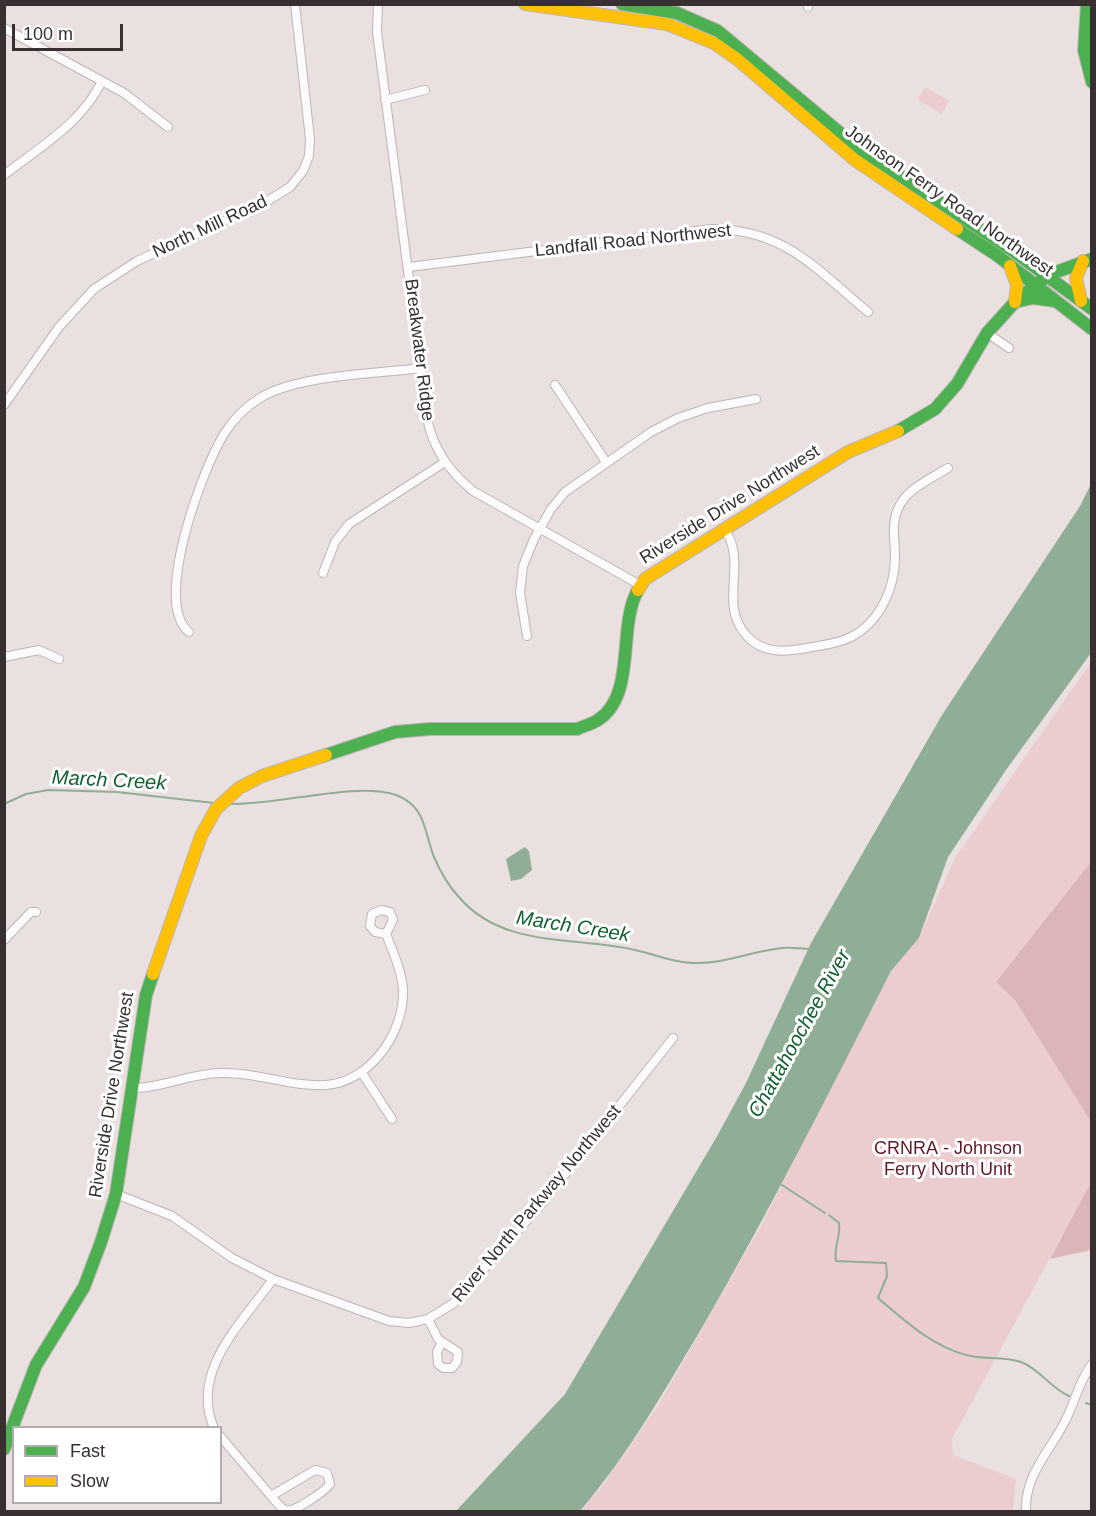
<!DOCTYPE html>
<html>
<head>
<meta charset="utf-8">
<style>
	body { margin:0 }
	#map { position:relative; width:1096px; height:1516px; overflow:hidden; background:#eae0e0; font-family:Arial,sans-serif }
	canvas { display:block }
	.frame { position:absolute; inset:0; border:6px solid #372f30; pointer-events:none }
	.legend { position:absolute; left:12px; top:1426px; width:210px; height:78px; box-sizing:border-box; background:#fff; border:2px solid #afacac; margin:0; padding:8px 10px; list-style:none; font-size:18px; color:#372f30 }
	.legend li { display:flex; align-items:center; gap:12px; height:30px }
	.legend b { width:30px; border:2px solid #afacac }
	.scale { position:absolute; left:12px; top:24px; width:111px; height:27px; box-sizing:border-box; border:3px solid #372f30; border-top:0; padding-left:8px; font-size:18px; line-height:21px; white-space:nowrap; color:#372f30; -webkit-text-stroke:4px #fff; paint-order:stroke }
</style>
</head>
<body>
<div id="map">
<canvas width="1096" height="1516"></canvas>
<div class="frame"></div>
<ul class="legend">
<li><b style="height:8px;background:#4caf50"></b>Fast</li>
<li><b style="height:8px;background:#ffc107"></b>Slow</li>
</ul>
<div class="scale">100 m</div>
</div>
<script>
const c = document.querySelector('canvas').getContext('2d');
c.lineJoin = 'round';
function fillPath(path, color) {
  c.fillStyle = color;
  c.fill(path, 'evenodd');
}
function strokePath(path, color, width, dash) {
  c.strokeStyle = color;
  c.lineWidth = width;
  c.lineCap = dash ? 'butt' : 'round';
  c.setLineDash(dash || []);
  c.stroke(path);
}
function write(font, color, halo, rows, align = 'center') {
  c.font = font + ' Arial,sans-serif';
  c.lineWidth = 6;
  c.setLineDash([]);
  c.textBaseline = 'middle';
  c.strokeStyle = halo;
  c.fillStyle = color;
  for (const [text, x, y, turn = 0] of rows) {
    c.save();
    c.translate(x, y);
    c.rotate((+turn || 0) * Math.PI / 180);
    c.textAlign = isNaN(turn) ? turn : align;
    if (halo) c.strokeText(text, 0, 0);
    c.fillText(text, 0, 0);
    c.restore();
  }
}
fillPath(new Path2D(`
	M 925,87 L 949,101 L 942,114 L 918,100 Z
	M 1091,662 L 1091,889 L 1015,1000 L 1091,1122 L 1091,1182 L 952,1439 L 953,1455 L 1016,1479 L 1013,1511 L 580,1512 L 602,1486 L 659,1404 L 757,1233 L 891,971 L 919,938 L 955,858 Z`), '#ebcdd0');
fillPath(new Path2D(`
	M 1091,862 L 1091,1122 L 1015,1000 L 996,982 Z
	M 1091,1182 L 1091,1250 L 1050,1259 Z`), '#dbb5b8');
fillPath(new Path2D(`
	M 1091,484 L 1091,653 L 1006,770 L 948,857 L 919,938 L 891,971 C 830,1091 770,1210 703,1326 C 664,1391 629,1454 580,1511 L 456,1511 L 565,1394 L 716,1138 L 745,1085 L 811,943 L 942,715 L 1080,506 Z
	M 525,847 L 529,851 L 532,870 L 521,879 L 511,881 L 506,859 Z`), '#90ae95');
strokePath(new Path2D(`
	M 4,804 L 26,794 L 48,790 L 117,792 L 214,803
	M 229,804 C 277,806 355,781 396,795 C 426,806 424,831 434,857 C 440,871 448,885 458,896 C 502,949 574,936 635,950 C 655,954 673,963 693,963 C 724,964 752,951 782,948 C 791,947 801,949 810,949
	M 782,1185 L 825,1213
	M 829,1215 L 839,1223 C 841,1237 833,1248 836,1261 L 886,1263 L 887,1276 L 878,1298 C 905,1321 932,1346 966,1355 C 984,1360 1003,1356 1021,1362 C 1040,1369 1050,1388 1069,1396
	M 1086,1403 L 1092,1405`), '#90ae95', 2);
const street = new Path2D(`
	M 378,4 L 377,32 L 427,418 C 433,449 449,471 473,491 L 640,585
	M 808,7 L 808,4
	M 4,28 L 124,93 L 168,127
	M 385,100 L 425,90
	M 4,175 C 40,147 82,123 102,81
	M 409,267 L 712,229 C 784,229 816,269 868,312
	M 987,333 L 1009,348
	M 555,385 L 606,462
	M 4,405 L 59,327 L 94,289 L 137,261 L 266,202 L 290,187 L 303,171 L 309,156 L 310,139 L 295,4
	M 724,529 C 749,561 717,605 747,636 C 763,654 785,652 807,648 C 822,645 838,644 851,637 C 880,622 895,588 895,557 C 895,537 890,521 901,503 C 911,487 932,478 948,468
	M 323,573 L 335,542 L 349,524 L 445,462
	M 189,632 C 152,603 203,468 224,434 C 233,420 245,407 260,398 C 297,375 375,374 421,368
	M 527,636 L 520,593 L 523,566 L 534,539 L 551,509 L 565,492 L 651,432 L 678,418 L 708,408 L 756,399
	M 4,657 L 39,650 L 59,659
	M 4,940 L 31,912 L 36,912
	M 362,1073 L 392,1119
	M 132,1088 C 160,1089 190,1073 222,1073 C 257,1072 291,1087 326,1085 C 370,1082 404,1033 403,991 C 402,971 393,952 386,934 L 393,920 L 390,912 L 381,910 L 372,914 L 370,926 L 375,932 L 386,934
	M 116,1194 L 172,1216 L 232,1258 L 273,1279 L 389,1321 L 409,1323 L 428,1319 L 454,1303 L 543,1202 L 673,1038
	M 428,1319 L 438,1339 L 458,1352 L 457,1362 L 452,1368 L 443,1368 L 438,1364 L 437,1352 L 442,1342
	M 214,1428 C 189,1371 243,1322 273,1279
	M 220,1436 L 271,1496
	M 315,1470 L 327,1473 L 330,1484 C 325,1491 293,1514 285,1510 C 279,1507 275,1500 271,1496 Z
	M 1026,1512 C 1024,1472 1054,1448 1068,1415 C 1076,1398 1080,1379 1092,1364`);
const fast = new Path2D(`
	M 622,4 L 677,13 L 718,31 L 857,147 L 1013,251 L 1092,309
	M 1087,4 L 1084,50 L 1092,82
	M 957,229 L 998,256 L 1092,329
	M 1015,302 L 1033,298 L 1055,301
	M 898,431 L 935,409 L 957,384 L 987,333 L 1015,302 L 1048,275 L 1092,259
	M 326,755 L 395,732 L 430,729 L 577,729 C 584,726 592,724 598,720 C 637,695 617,626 638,590
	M 4,1449 L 36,1365 L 84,1287 L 101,1242 L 116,1194 L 146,995 L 153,974`);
const slow = new Path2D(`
	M 525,4 L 667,24 L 714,43 L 737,59 L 855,160 L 957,229
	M 1010,266 L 1017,285 L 1015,302
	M 1081,301 L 1076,278 L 1083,261
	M 638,590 L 645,579 L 848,452 L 898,431
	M 153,974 L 201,836 L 216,809 L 239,788 L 262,776 L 326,755`);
strokePath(street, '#bdb5b5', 10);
strokePath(fast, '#bdb5b5', 14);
strokePath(slow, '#bdb5b5', 14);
strokePath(street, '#fcfafa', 8);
strokePath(fast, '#4caf50', 12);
strokePath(slow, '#ffc107', 12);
write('18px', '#372f30', '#fff', [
	["Johnson Ferry Road Northwest",949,201,35],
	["North Mill Road",210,227,-25],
	["Landfall Road Northwest",633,241,-6],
	["Breakwater Ridge",419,350,83],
	["Riverside Drive Northwest",730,505,-32],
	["Riverside Drive Northwest",112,1095,-81],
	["River North Parkway Northwest",537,1204,-50]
]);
write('18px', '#611828', '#fff', [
	["CRNRA - Johnson",948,1149],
	["Ferry North Unit",948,1170]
]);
write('italic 20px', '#126031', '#fff', [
	["March Creek",109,781,3],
	["March Creek",573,927,9],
	["Chattahoochee River",800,1034,-61]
]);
</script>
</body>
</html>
